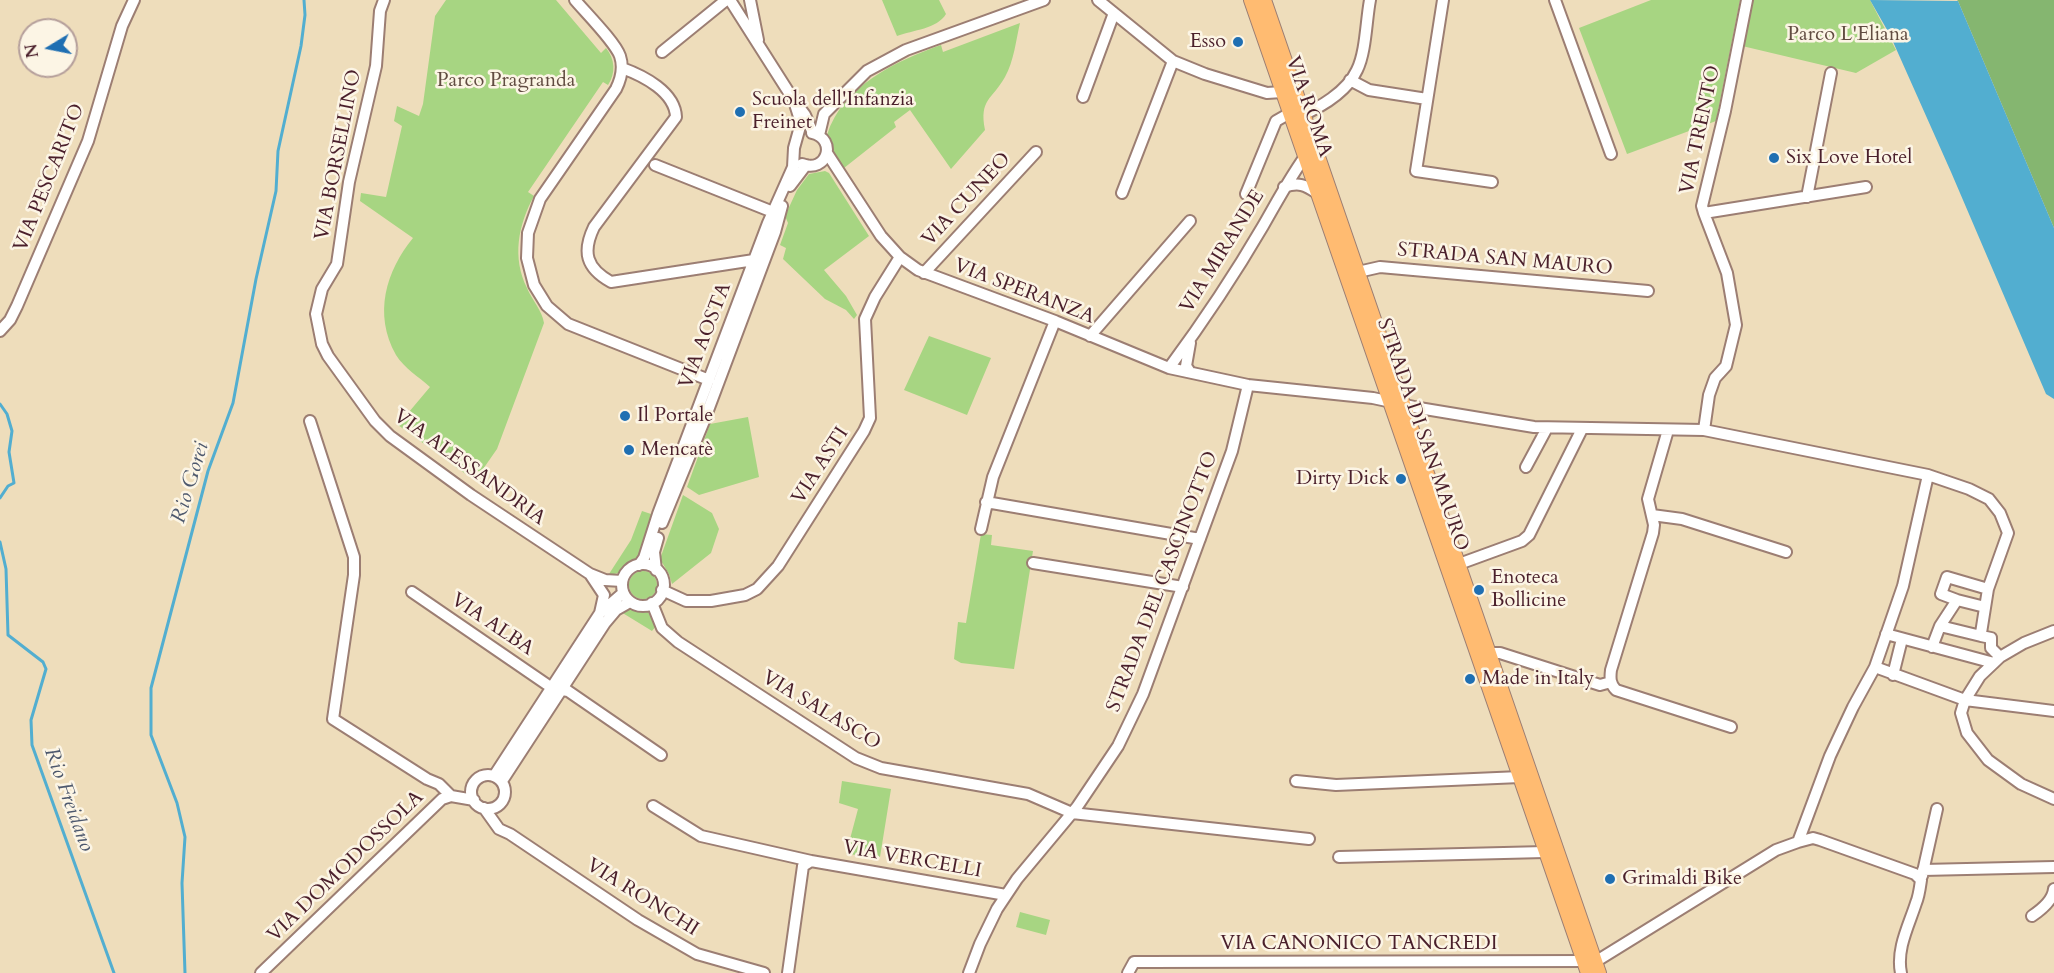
<!DOCTYPE html>
<html>
<head>
<meta charset="utf-8">
<style>
	body { margin:0 }
	#map { position:relative; width:2054px; height:973px; overflow:hidden; background:#edb; font-family:Cardo,serif }
	canvas { display:block }
	.north { position:absolute; left:18px; top:18px; width:60px; height:60px; box-sizing:border-box; background:#fcf5e5; border:2px solid #b59f9b; border-radius:50%; rotate:260deg; font-size:16px; font-weight:700; line-height:24px; text-align:center; color:#4a1f2b }
	.north::after { content:''; display:block; margin:auto; width:21px; height:27px; background:#1f6fb2; clip-path:polygon(50% 0,100% 100%,50% 72%,0 100%) }
</style>
</head>
<body>
<div id="map">
<canvas width="2054" height="973"></canvas>
<div class="north">N</div>
</div>
<script>
const c = document.querySelector('canvas').getContext('2d');
c.lineJoin = 'round';
function fillPath(path, color) {
  c.fillStyle = color;
  c.fill(path, 'evenodd');
}
function strokePath(path, color, width, dash) {
  c.strokeStyle = color;
  c.lineWidth = width;
  c.lineCap = dash ? 'butt' : 'round';
  c.setLineDash(dash || []);
  c.stroke(path);
}
function write(font, color, halo, rows, align = 'center') {
  c.font = font + ' Cardo,serif';
  c.lineWidth = 5;
  c.setLineDash([]);
  c.textBaseline = 'middle';
  c.strokeStyle = halo;
  c.fillStyle = color;
  for (const [text, x, y, turn = 0] of rows) {
    c.save();
    c.translate(x, y);
    c.rotate((+turn || 0) * Math.PI / 180);
    c.textAlign = isNaN(turn) ? turn : align;
    if (halo) c.strokeText(text, 0, 0);
    c.fillText(text, 0, 0);
    c.restore();
  }
}
fillPath(new Path2D(`
	M 446,0 L 556,0 L 601,53 L 606,48 C 615,59 616,73 608,85 L 603,82 L 528,192 L 534,196 C 518,225 512,258 527,288 C 532,300 542,310 544,323 L 497,449 L 481,472 L 472,469 L 467,475 L 398,425 L 430,387 C 419,377 404,368 396,355 C 373,314 386,271 413,238 L 360,201 L 361,193 L 386,197 L 402,126 L 394,121 L 397,106 L 419,116 L 423,104 L 435,16 Z
	M 882,0 L 939,0 L 946,14 C 937,29 913,30 897,36 Z
	M 1651,0 L 1740,0 L 1716,121 L 1627,154 L 1579,28 Z
	M 1747,0 L 1870,0 L 1896,50 L 1856,73 L 1738,45 Z
	M 1020,23 C 1016,40 1014,61 1005,77 C 992,100 979,99 985,130 L 951,169 L 910,110 L 894,122 L 896,127 L 844,168 L 833,155 L 831,143 L 827,135 C 842,86 896,61 941,45 L 943,52 Z
	M 825,171 L 829,173 L 869,236 L 824,270 L 846,296 L 857,315 L 854,319 L 846,310 L 825,299 L 783,259 L 786,248 L 780,245 L 788,223 L 785,216 L 797,190 L 809,174 Z
	M 929,336 L 991,358 L 967,415 L 904,390 Z
	M 748,417 L 759,477 L 699,495 L 687,487 L 710,424 Z
	M 683,495 L 712,513 L 719,529 L 711,553 L 672,584 L 669,574 L 660,559 Z
	M 642,511 L 654,515 L 640,559 C 629,564 621,576 609,574 L 631,540 Z
	M 981,534 L 992,535 L 991,545 L 1033,551 L 1014,669 L 961,663 L 954,659 L 958,622 L 966,623 Z
	M629 585a14 14 0 1 1 28 0a14 14 0 1 1-28 0Z
	M 629,608 L 648,612 L 656,626 L 652,631 L 621,612 L 613,624 L 610,622 L 617,615 Z
	M 842,781 L 891,789 L 880,857 L 846,854 L 858,809 L 839,803 Z
	M 1020,912 L 1050,920 L 1046,935 L 1016,927 Z`), '#a7d582');
fillPath(new Path2D(`
	M 1957,0 L 2054,0 L 2054,228 L 1958,1 Z`), '#85b670');
fillPath(new Path2D(`
	M 1870,0 L 1958,1 L 2054,228 L 2054,399 L 2046,394 L 1951,172 L 1890,35 Z`), '#52aed0');
strokePath(new Path2D(`
	M 0,404 L 7,414 L 12,431 L 9,452 L 14,483 L 8,486 L 0,498
	M 0,542 L 6,569 L 8,635 L 43,662 L 46,669 L 31,720 L 32,745 L 114,973
	M 185,973 L 182,883 L 185,837 L 177,803 L 151,735 L 151,688 L 208,471 L 233,403 L 256,279 L 276,191 L 278,151 L 301,46 L 305,15 L 304,0`), '#52aed0', 3);
const minor = new Path2D(`
	M 384,0 L 380,11 L 376,66 L 349,182 L 337,264 L 322,289 L 316,314 L 322,344 L 328,356 L 375,421 L 390,436 L 471,495 L 590,574 L 605,580 L 622,581
	M 575,0 C 586,13 615,42 620,56 C 624,68 621,79 616,89 L 540,199 L 528,233 L 527,258 L 534,285 L 547,306 L 568,324 L 709,380
	M 730,0 L 793,99 L 805,115 L 813,133
	M 750,0 L 758,40
	M 1098,0 L 1173,61 L 1205,74 L 1267,93 L 1282,92
	M 1443,0 L 1416,171 L 1492,182
	M 1555,0 L 1611,154
	M 1747,0 L 1725,111 L 1702,206 L 1704,213 L 1866,187
	M 662,52 L 726,0
	M 622,68 C 644,76 675,92 676,117 L 594,227 C 582,252 586,268 611,282 L 754,260
	M 1350,80 L 1369,90 L 1427,99
	M 1083,97 L 1114,13
	M 1298,117 C 1319,108 1347,92 1357,70 C 1366,52 1366,21 1370,0
	M 819,135 L 824,114 L 867,71 L 906,50 L 1044,0
	M 827,153 L 881,236 L 900,257 L 918,270 L 1055,321 L 1169,368 L 1248,385 L 1373,398 L 1419,408 L 1534,427 L 1704,430 L 1928,475 L 1969,489 L 1989,499 L 2000,513 L 2008,533 L 1988,589 L 1981,633 L 1981,636 L 1991,638 L 1991,648 L 2000,657
	M 802,164 C 827,174 838,139 812,133
	M 655,165 L 778,214
	M 790,186 L 806,165
	M 1284,187 C 1299,182 1305,185 1317,193
	M 1122,193 L 1173,61
	M 1246,194 L 1276,121 L 1290,113
	M 1807,197 L 1831,73
	M 1358,272 L 1380,267 L 1648,291
	M 924,273 L 1036,152
	M 0,331 L 10,320 L 17,306 L 88,141 L 122,26 L 134,0
	M 1090,336 L 1190,221
	M 1169,368 C 1203,322 1235,274 1263,226 C 1278,200 1291,175 1309,151
	M 1190,372 L 1186,366 L 1190,343
	M 310,421 L 354,557 L 354,575 L 333,719 L 427,779 L 439,784 L 451,796
	M 1668,430 L 1648,499 L 1654,525 L 1653,533 L 1611,670 C 1610,678 1610,684 1616,690 L 1731,727
	M 1704,430 L 1709,395 L 1715,378 L 1726,366 L 1736,325 L 1727,273 L 1704,213
	M 1526,467 L 1547,428
	M 986,502 L 1200,539
	M 1652,515 L 1682,519 L 1786,552
	M 662,523 L 704,421 L 775,232 L 782,206
	M 981,529 L 993,477 L 1055,321
	M 1033,563 L 1183,587
	M 1459,564 L 1522,541 L 1529,535 L 1582,429
	M622 585a21 21 0 1 1 42 0a21 21 0 1 1-42 0Z
	M 639,565 L 644,558 L 658,514 L 768,223 L 793,167 L 794,148 L 801,123 L 794,101
	M 656,570 L 654,552 L 658,538
	M 590,574 L 604,595 L 600,613
	M 662,590 L 686,601 L 711,601 L 745,595 L 757,589 L 778,566 L 864,431 L 870,418 L 865,319 L 875,297 L 900,257
	M 412,592 L 552,688 L 568,691 L 661,755
	M 652,603 L 662,628 L 678,642 L 856,758 L 881,768 L 1028,794 L 1072,813 L 1309,839
	M 1985,607 L 1957,600 L 1941,594 L 1947,577 L 1988,589
	M 1940,626 L 1981,636
	M 2054,631 L 2024,643 L 2000,657 L 1980,676 L 1965,700 L 1961,713 L 1967,733 L 1988,760 L 2021,784 L 2054,799
	M 1886,634 L 1994,663
	M 1932,647 L 1940,626 L 1957,600
	M 1482,656 L 1490,653 L 1500,653 L 1600,685 L 1611,682
	M 1875,667 L 1965,700 L 2054,711
	M 1893,675 L 1902,639
	M471 792a17 17 0 1 1 34 0a17 17 0 1 1-34 0Z
	M 494,776 L 600,613 L 623,593
	M 502,781 L 605,623 L 616,610 L 630,602
	M 1296,781 L 1336,785 L 1520,777
	M 653,806 L 701,836 L 811,861
	M 484,808 L 499,829 L 510,834 L 638,920 L 697,954 L 764,973
	M 1798,842 L 1830,756 L 1853,707 L 1875,667 L 1903,586 L 1928,475
	M 1339,857 L 1545,852
	M 1923,870 L 2054,867
	M 1922,876 L 1937,809
	M 2032,916 C 2041,910 2053,900 2054,889
	M 1595,962 L 1776,850 L 1798,842 L 1813,838 L 1820,840 L 1915,874 L 1921,880 C 1920,887 1919,896 1916,903 C 1909,925 1896,949 1901,973
	M 261,973 L 442,799 L 451,796 L 474,800
	M 788,973 L 803,866 L 811,861 L 1006,895
	M 969,973 L 980,944 L 997,909 L 1017,879 L 1077,807 L 1118,746 L 1143,694 L 1232,451 L 1248,385
	M 1128,973 L 1134,962 L 1147,962 L 1589,961`);
const major = new Path2D(`
	M 1251,0 L 1588,973
	M 1264,0 L 1599,973`);
strokePath(minor, '#9c7e73', 14);
strokePath(major, '#9c7e73', 16);
strokePath(minor, '#fff', 10);
strokePath(major, '#ffbb71', 14);
for (const [x, y, r, color] of [
	[1238,42,6,"#1f6fb2"],
	[740,112,6,"#1f6fb2"],
	[1774,158,6,"#1f6fb2"],
	[625,416,6,"#1f6fb2"],
	[629,450,6,"#1f6fb2"],
	[1401,479,6,"#1f6fb2"],
	[1479,590,6,"#1f6fb2"],
	[1470,679,6,"#1f6fb2"],
	[1610,879,6,"#1f6fb2"]
]) {
  const dot = new Path2D();
  dot.arc(x, y, r, 0, 2 * Math.PI);
  c.fillStyle = color;
  c.fill(dot);
  strokePath(dot, '#fcf5e5', 2);
}
write('20px', '#614c41', '#fcf5e5', [
	["Parco L'Eliana",1848,35],
	["Parco Pragranda",506,81]
]);
write('20px', '#4a1f2b', '#fcf5e5', [
	["Esso",1226,42,"right"],
	["Scuola dell'Infanzia",752,100],
	["Freinet",752,123],
	["Six Love Hotel",1786,158],
	["Il Portale",637,416],
	["Mencatè",641,450],
	["Dirty Dick",1389,479,"right"],
	["Enoteca",1491,578],
	["Bollicine",1491,601],
	["Made in Italy",1482,679],
	["Grimaldi Bike",1622,879]
], 'left');
write('20px', '#4a1f2b', '#fcf5e5', [
	["VIA ROMA",1308,107,71],
	["VIA TRENTO",1701,130,-78],
	["VIA BORSELLINO",339,155,-79],
	["VIA PESCARITO",50,178,-68],
	["VIA CUNEO",967,200,-47],
	["VIA MIRANDE",1223,252,-58],
	["STRADA SAN MAURO",1505,260,5],
	["VIA SPERANZA",1024,292,21],
	["VIA AOSTA",706,336,-69],
	["STRADA DI SAN MAURO",1422,435,71],
	["VIA ASTI",821,466,-57],
	["VIA ALESSANDRIA",469,468,36],
	["STRADA DEL CASCINOTTO",1163,582,-69],
	["VIA ALBA",492,625,34],
	["VIA SALASCO",821,711,31],
	["VIA VERCELLI",912,860,10],
	["VIA DOMODOSSOLA",346,867,-44],
	["VIA RONCHI",642,898,32],
	["VIA CANONICO TANCREDI",1359,944]
]);
write('italic 21px', '#4d586d', '#fcf5e5', [
	["Rio Gorei",191,483,-73],
	["Rio Freidano",68,800,70]
]);
</script>
</body>
</html>
